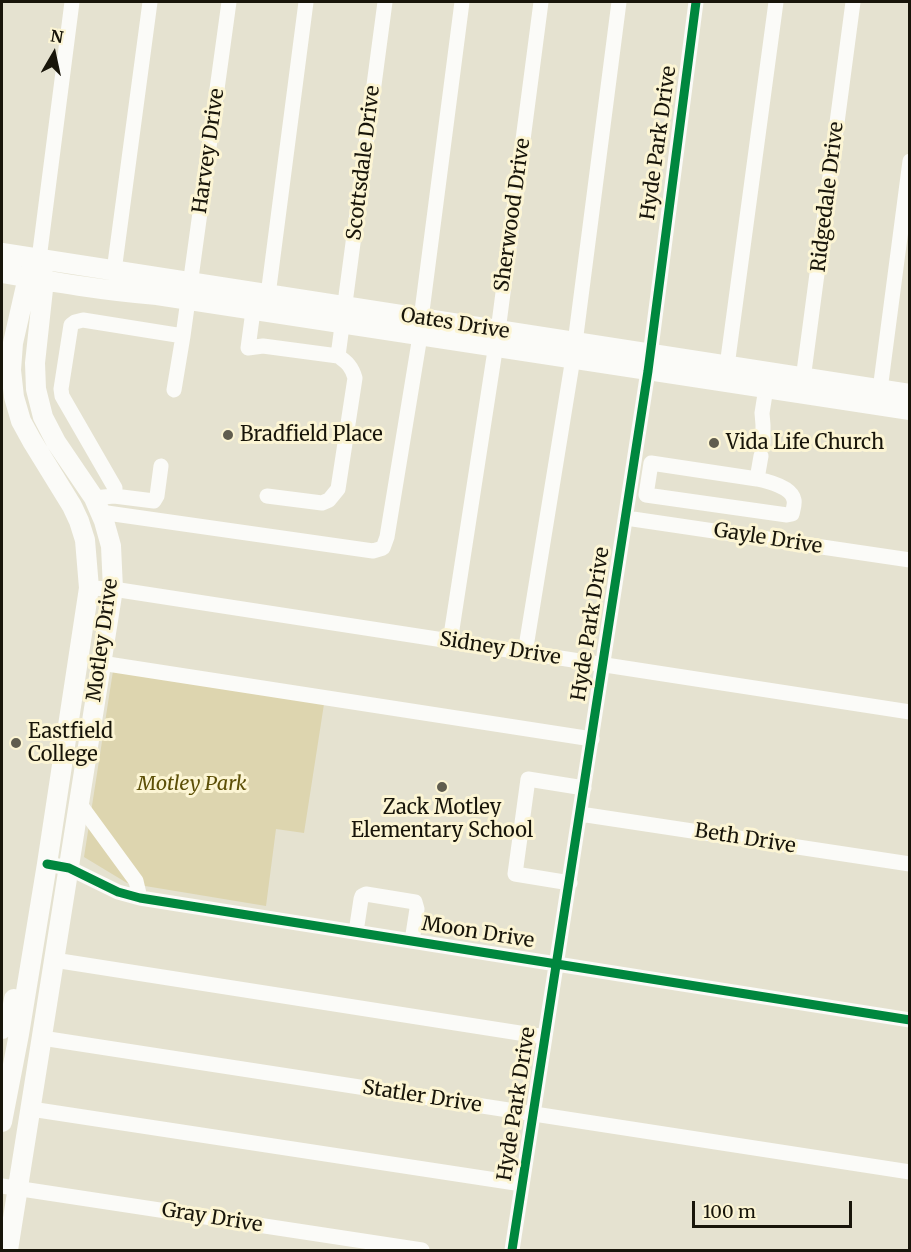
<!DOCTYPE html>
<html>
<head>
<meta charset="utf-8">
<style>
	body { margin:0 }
	#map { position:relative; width:911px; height:1252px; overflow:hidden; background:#e5e2d0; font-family:Merriweather,serif }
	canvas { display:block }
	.frame { position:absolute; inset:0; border:3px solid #18150a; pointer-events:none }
	.north { position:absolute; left:24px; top:24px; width:60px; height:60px; -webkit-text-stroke:4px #fcf5d4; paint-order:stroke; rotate:9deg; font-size:16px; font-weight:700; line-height:24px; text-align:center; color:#18150a }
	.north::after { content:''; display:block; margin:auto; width:21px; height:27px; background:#18150a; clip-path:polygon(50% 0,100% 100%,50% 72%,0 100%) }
	.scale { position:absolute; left:692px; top:1201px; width:160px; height:27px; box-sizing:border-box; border:3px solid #18150a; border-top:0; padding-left:8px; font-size:18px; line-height:21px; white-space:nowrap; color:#18150a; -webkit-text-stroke:4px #fcf5d4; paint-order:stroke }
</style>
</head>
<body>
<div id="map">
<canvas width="911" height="1252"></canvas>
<div class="frame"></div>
<div class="north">N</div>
<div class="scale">100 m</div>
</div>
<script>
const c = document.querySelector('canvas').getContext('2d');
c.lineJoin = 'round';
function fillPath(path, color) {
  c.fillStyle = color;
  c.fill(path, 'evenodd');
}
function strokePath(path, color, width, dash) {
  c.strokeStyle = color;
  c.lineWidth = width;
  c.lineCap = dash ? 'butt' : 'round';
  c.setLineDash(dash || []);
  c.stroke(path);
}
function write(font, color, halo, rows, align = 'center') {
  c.font = font + ' Merriweather,serif';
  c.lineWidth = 6;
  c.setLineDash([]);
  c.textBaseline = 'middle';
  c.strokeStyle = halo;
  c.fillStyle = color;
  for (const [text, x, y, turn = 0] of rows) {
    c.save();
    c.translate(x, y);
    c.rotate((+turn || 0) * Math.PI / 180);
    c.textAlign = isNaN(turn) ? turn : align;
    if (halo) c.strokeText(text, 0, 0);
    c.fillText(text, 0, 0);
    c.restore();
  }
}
fillPath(new Path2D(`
	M 113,671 L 324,704 L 304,833 L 276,829 L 266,906 L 127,883 L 84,857 Z`), '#ddd5af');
strokePath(new Path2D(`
	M 39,259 L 72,2
	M 114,271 L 150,2
	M 268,295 L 306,2
	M 253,311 L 248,348 L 263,346 L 338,356 L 385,2
	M 421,319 L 462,2
	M 575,343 L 619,2
	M 727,366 L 776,2
	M 802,387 L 853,2
	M 174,390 L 183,336
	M 880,390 L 910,161
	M 763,443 L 763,425 L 762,413 L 766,388
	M 757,479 C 767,481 792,487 794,500 C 795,504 793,510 792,514 L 787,515 L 646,495 L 651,463 L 757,479 L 761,456
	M 114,496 L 154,501 L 157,496 L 161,466
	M 267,496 L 322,503 L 329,500 L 338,489 L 355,378 C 352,367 347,362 338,356
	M 94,498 L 114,496 L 115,488 L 62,396 L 61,389 L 71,325 L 75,322 L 83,320 L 183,336 L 229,2
	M 100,512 L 373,551 L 383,548 L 387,537 L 420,336
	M 626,518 L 910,560
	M 89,588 L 113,589 L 910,712
	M 450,642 L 498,331 L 541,2
	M 525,653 L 573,358
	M 101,663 L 592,739
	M 79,803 L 136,881 L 140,898
	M 580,814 L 910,864
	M 47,864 L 69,868 L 118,892 L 140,898 L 910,1020
	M 570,883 L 515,874 L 528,779 L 584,788
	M 356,932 L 361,899 L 362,896 L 366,894 L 415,902 L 417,909 L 412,941
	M 54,960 L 545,1037
	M 42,1038 L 910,1172
	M 31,1109 L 522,1184
	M 2,1186 L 422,1250
	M 512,1250 L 648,371 L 696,2`), '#fbfbf8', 15);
strokePath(new Path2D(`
	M 2,253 L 910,394
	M 2,273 C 53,282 105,291 157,295 L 910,410
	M 2,1029 C 11,1021 12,1011 14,999
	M 2,1122 L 19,1034 L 47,864 L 89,588 L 85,540 L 79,521 L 72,506 L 32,441 L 21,421 L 14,397 L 11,370 L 13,343 L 28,277 L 35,266
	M 8,1250 L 113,589 L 111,546 L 104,521 L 94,498 L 56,442 L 43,417 L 36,389 L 35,363 L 44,280 L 39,259`), '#fbfbf8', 20);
strokePath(new Path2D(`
	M 47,864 L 69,868 L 118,892 L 140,898 L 910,1020
	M 512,1250 L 648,371 L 696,2`), '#00873e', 9);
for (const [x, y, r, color] of [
	[228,435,6,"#605d4f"],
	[714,443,6,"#605d4f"],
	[16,743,6,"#605d4f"],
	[442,787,6,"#605d4f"]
]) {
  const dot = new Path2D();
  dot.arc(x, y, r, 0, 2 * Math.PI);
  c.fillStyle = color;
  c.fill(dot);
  strokePath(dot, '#fcf5d4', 2);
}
write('20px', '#18150a', '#fcf5d4', [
	["Hyde Park Drive",659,143,-82],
	["Harvey Drive",209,151,-82],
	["Scottsdale Drive",364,163,-83],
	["Ridgedale Drive",828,197,-83],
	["Sherwood Drive",513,215,-82],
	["Oates Drive",455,324,9],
	["Gayle Drive",768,539,9],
	["Hyde Park Drive",591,624,-81],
	["Motley Drive",103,640,-82],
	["Sidney Drive",500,649,9],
	["Beth Drive",745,839,9],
	["Moon Drive",478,933,9],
	["Statler Drive",422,1097,9],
	["Hyde Park Drive",517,1104,-81],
	["Gray Drive",212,1218,9]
]);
write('20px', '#18150a', '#fcf5d4', [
	["Bradfield Place",240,435],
	["Vida Life Church",726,443],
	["Eastfield",28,732],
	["College",28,755],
	["Zack Motley",442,808,"center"],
	["Elementary School",442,831,"center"]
], 'left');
write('italic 20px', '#5c4f07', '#fcf5d4', [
	["Motley Park",192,784]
]);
</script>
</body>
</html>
